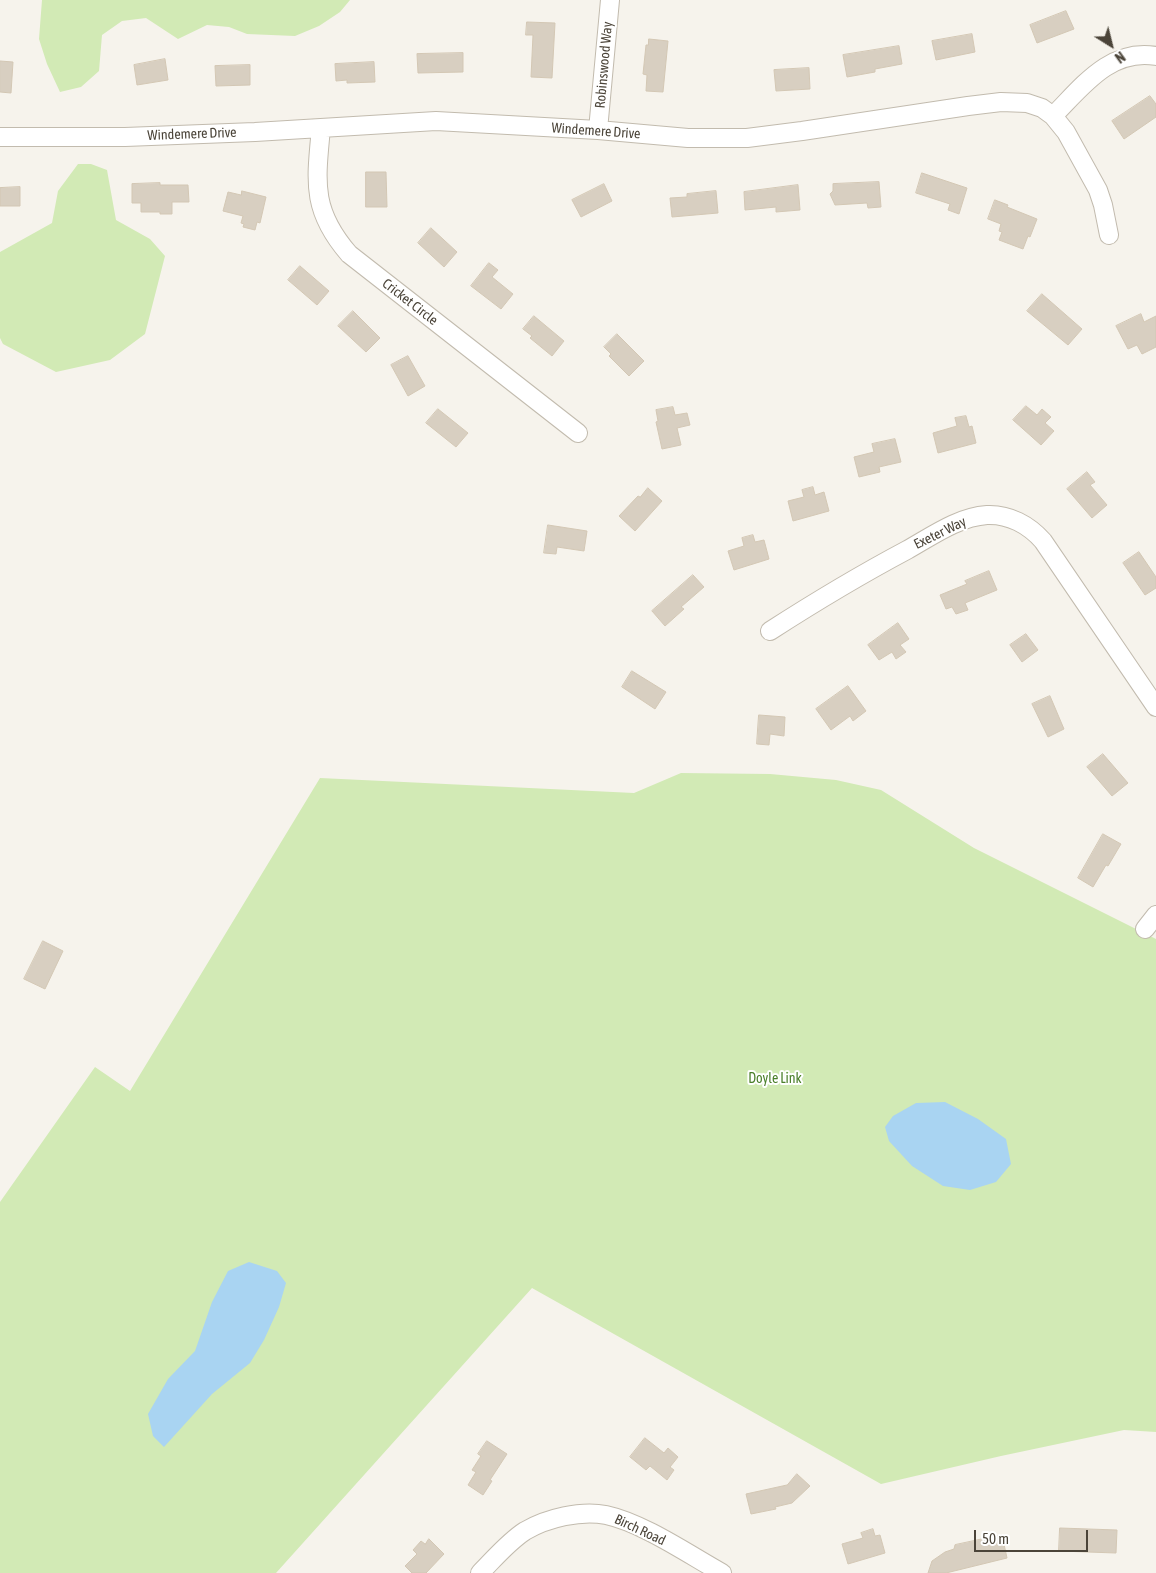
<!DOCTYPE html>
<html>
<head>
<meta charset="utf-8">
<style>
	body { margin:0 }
	#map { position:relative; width:1156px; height:1573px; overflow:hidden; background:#f6f3ec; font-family:"Asap Condensed",sans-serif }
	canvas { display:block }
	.north { position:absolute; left:1086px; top:20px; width:50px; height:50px; -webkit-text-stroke:4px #fff; paint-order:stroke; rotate:144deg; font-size:14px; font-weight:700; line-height:20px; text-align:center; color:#4b4439 }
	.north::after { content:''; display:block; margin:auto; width:18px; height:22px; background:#4b4439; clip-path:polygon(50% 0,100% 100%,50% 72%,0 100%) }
	.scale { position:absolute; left:974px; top:1530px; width:114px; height:22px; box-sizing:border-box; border:2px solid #4b4439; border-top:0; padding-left:6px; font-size:15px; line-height:18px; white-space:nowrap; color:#4b4439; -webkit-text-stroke:4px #fff; paint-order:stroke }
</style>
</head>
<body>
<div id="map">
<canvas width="1156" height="1573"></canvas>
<div class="north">N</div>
<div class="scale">50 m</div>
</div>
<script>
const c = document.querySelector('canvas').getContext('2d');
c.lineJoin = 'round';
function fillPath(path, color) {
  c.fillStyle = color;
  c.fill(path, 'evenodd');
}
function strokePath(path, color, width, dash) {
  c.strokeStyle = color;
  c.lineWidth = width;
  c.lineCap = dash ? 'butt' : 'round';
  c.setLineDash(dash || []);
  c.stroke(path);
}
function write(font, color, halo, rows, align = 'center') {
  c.font = font + ' "Asap Condensed",sans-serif';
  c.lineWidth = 4;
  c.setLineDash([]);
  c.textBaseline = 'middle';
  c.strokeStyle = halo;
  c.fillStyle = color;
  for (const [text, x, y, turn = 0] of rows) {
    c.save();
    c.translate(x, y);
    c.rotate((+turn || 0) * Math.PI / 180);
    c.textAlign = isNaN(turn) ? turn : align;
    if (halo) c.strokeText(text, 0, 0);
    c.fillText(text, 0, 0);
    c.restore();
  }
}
fillPath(new Path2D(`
	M 42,0 L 350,0 L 340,12 L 319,26 L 295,36 L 247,34 L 229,27 L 207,25 L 178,39 L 146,18 L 122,21 L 102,35 L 99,71 L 81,87 L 60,92 L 47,64 L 39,39 Z
	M 78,164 L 91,164 L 107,170 L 116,220 L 150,239 L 165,256 L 145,334 L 110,360 L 56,372 L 3,344 L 0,338 L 0,252 L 52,223 L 58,191 Z
	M 681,773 L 770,774 L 836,780 L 881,790 L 974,848 L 1156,939 L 1156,1432 L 1124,1430 L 1001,1456 L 881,1484 L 532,1288 L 276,1573 L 0,1573 L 0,1202 L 95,1067 L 130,1091 L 320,778 L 634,793 Z`), '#d2eab5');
fillPath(new Path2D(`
	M 945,1102 L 978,1119 L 1006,1139 L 1011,1164 L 996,1182 L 970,1190 L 943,1186 L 912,1166 L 889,1141 L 885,1127 L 893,1116 L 916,1103 Z
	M 249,1262 L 277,1271 L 286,1283 L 279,1307 L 264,1340 L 250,1363 L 212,1394 L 164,1447 L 153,1436 L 148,1414 L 168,1379 L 195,1351 L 212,1302 L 228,1271 Z`), '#a9d4f2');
const building = new Path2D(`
	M 1066,11 L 1074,29 L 1037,43 L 1030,25 Z
	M 527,22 L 555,23 L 552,78 L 531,77 L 533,35 L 526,35 Z
	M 972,34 L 975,52 L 936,60 L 932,41 Z
	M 649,39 L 668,41 L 663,92 L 646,91 L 647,75 L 643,74 L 646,45 L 648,45 Z
	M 899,46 L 902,64 L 875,69 L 875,72 L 847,77 L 843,55 Z
	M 463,53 L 463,72 L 418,73 L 417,54 Z
	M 165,59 L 168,80 L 137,85 L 134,65 Z
	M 0,61 L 13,62 L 11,93 L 0,92 Z
	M 374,62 L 375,82 L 347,83 L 347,80 L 336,81 L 335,64 Z
	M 250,65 L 250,85 L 216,86 L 215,66 Z
	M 809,68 L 810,89 L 776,91 L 774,70 Z
	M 1150,96 L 1156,104 L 1156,117 L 1124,139 L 1112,121 Z
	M 366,172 L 386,172 L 387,207 L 366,207 Z
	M 922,173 L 967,188 L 959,214 L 948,210 L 950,204 L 916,193 Z
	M 879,182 L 881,207 L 868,208 L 867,203 L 835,205 L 830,194 L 833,191 L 833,184 Z
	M 160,183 L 160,185 L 188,185 L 189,202 L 172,202 L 172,214 L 160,214 L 160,212 L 141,212 L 141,203 L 132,203 L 132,184 Z
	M 604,184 L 612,201 L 581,217 L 572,200 Z
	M 798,185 L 800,210 L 776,212 L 776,207 L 745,210 L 744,192 Z
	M 20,187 L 20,206 L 0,206 L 0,188 Z
	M 242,191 L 266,197 L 260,223 L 257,222 L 255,230 L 243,227 L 244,224 L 241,223 L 243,216 L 223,211 L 228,192 L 241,195 Z
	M 716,191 L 718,213 L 672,217 L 670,198 L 687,197 L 687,194 Z
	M 995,200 L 1008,205 L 1007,207 L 1037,219 L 1030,237 L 1028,236 L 1023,249 L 999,240 L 1002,232 L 999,231 L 1001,224 L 988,219 Z
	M 431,228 L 457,252 L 444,267 L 418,243 Z
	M 489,263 L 498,270 L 492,277 L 513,294 L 501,309 L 471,286 Z
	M 300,266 L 329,291 L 317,305 L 288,280 Z
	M 1042,294 L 1082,329 L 1068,345 L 1027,311 Z
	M 353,311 L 380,338 L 366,352 L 338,326 Z
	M 1141,314 L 1144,322 L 1156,316 L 1156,347 L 1142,354 L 1137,345 L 1128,349 L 1116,326 Z
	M 534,316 L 564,341 L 552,356 L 530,338 L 532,336 L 523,329 Z
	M 617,334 L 644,361 L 629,376 L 609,356 L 611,354 L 604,347 Z
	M 408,356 L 425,386 L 408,396 L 391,365 Z
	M 1026,406 L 1037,415 L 1042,409 L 1051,417 L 1045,423 L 1054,431 L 1041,445 L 1013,420 Z
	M 673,407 L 675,415 L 687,413 L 690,425 L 677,428 L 681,445 L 662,449 L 656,422 L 658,421 L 656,410 Z
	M 438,409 L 468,433 L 456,447 L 426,423 Z
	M 966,416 L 969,427 L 972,426 L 976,443 L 938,453 L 933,433 L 957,426 L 955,418 Z
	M 895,439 L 901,462 L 879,467 L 880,472 L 859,477 L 854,457 L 874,452 L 872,444 Z
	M 1087,472 L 1095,482 L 1090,485 L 1107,505 L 1092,518 L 1067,489 Z
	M 813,487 L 815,495 L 824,492 L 829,511 L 793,521 L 788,501 L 804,497 L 802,490 Z
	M 648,488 L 662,501 L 635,531 L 619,516 L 638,496 L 640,497 Z
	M 548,525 L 587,531 L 584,551 L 557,547 L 556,554 L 544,553 Z
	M 753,535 L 755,542 L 764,540 L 769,559 L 734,570 L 728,551 L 744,546 L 742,538 Z
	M 1139,552 L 1156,577 L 1156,588 L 1145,595 L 1123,563 Z
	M 989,571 L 997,590 L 965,603 L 968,610 L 956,614 L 952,607 L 946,609 L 940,595 L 967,584 L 965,581 Z
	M 693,575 L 704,587 L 681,607 L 684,609 L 665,626 L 652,611 Z
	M 898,623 L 909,639 L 900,645 L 906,652 L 896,659 L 892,652 L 879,660 L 868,645 Z
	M 1026,634 L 1038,650 L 1022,662 L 1010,645 Z
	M 632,671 L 666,692 L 655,709 L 622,687 Z
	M 848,686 L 866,711 L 853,721 L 850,716 L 831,730 L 816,709 Z
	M 1050,696 L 1064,729 L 1048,737 L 1032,704 Z
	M 759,715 L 785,717 L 784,736 L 770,734 L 769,745 L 757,744 Z
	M 1103,754 L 1128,783 L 1112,796 L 1087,767 Z
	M 1103,834 L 1121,844 L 1108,866 L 1106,865 L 1093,887 L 1078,878 Z
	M 43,941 L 63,951 L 45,989 L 24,979 Z
	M 645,1438 L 664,1453 L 668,1448 L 678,1457 L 670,1467 L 674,1470 L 667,1480 L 650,1466 L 646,1470 L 630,1457 Z
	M 487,1441 L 507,1454 L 490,1480 L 492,1481 L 483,1495 L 468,1485 L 476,1472 L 472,1470 L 481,1456 L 478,1454 Z
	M 797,1474 L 810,1486 L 792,1503 L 775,1507 L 776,1509 L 751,1514 L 746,1494 L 787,1485 Z
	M 1060,1528 L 1117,1530 L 1116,1553 L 1059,1551 Z
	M 873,1529 L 875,1536 L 880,1535 L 885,1553 L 848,1564 L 842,1544 L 863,1538 L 861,1533 Z
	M 1002,1535 L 1007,1558 L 946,1573 L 928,1573 L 932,1561 L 945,1552 L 954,1549 L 955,1545 Z
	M 429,1539 L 444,1554 L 426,1573 L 412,1573 L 405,1566 L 417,1554 L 413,1550 L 421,1541 L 425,1544 Z`);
fillPath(building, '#d8cfc1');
strokePath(building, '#d3c7b4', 1);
const minor = new Path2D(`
	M 1053,116 C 1082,87 1110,48 1156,56
	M 321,128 C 316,182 311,210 349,254 L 578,433
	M 598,130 L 610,0
	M 0,137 L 125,137 L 255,132 L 436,121 L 598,130 L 688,138 L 747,138 L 802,131 L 968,106 L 1001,102 L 1027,103 L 1042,108 L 1053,116 L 1066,132 L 1098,190 L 1103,205 L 1109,235
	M 770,631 C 815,602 860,575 907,550 C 932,536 958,517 987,515 C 1009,514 1029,525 1043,541 L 1156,707
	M 1145,929 L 1156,915
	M 480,1573 C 494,1559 508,1542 525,1531 C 547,1518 581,1510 606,1515 C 643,1523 688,1554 722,1573`);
strokePath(minor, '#c2bbae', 20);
strokePath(minor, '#fff', 18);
write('14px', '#4b4439', '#fff', [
	["Robinswood Way",604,65,-85],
	["Windemere Drive",596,131,4],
	["Windemere Drive",192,134,-2],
	["Cricket Circle",410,302,38],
	["Exeter Way",940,533,-26],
	["Birch Road",640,1530,25]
]);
write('14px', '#4a7f2a', '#fff', [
	["Doyle Link",775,1079]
]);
</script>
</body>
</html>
